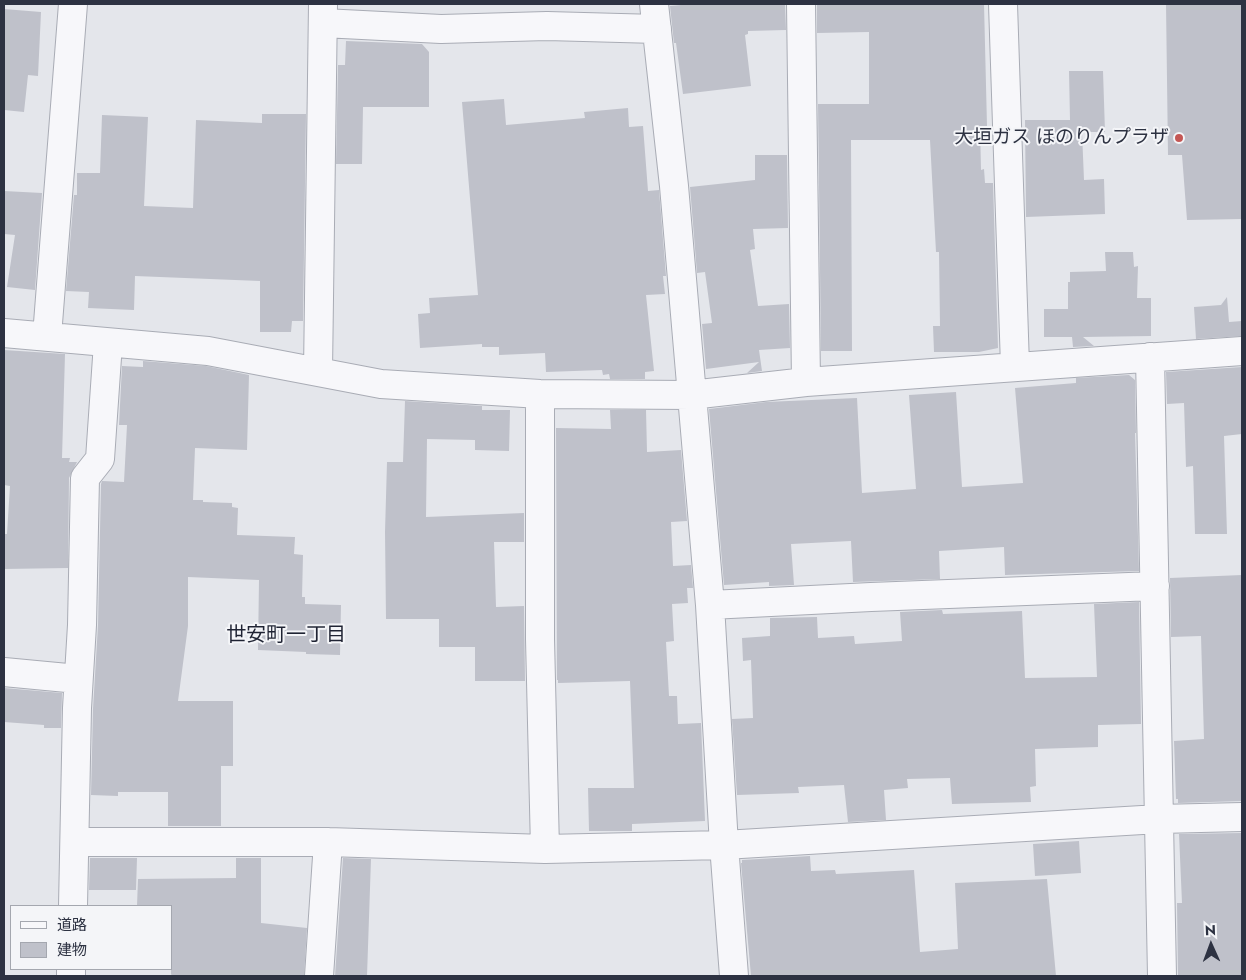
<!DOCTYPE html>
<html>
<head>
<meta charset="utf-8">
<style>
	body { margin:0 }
	#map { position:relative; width:1246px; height:980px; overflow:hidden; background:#e4e6eb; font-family:Jost,"Noto Sans JP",sans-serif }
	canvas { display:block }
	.frame { position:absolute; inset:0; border:5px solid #2d3242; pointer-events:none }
	.legend { position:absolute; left:10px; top:905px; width:162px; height:65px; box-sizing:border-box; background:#f4f5f8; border:1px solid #a4a7af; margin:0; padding:6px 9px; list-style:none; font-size:15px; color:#2d3242 }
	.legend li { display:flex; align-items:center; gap:10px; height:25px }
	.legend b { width:25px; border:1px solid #a4a7af }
	.north { position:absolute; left:1186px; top:920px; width:50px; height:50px; -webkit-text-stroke:4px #f4f5f8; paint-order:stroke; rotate:358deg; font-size:14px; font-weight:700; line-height:20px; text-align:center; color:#2d3242 }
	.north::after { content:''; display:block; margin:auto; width:18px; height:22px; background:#2d3242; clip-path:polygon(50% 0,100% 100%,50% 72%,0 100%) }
</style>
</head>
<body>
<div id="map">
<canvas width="1246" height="980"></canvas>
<div class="frame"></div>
<ul class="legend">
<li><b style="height:6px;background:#f7f7fa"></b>道路</li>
<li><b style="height:14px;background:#bfc1ca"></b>建物</li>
</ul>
<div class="north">N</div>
</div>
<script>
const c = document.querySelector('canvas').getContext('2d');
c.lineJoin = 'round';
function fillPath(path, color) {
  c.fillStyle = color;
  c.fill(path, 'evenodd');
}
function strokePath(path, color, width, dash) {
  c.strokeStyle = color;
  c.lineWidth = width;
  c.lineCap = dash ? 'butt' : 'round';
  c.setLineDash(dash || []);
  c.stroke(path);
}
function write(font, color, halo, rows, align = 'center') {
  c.font = font + ' Jost,"Noto Sans JP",sans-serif';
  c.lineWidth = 4;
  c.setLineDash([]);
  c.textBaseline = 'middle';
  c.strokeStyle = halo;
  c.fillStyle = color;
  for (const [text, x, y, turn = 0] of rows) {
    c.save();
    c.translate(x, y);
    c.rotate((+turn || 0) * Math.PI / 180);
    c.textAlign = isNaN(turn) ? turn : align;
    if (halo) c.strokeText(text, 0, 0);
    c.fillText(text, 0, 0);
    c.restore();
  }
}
fillPath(new Path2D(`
	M 692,4 L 785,4 L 786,30 L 748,31 L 748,34 L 745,35 L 751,86 L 683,94 L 676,43 L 674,43 L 670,6 Z
	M 817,4 L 984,4 L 987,126 L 980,126 L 981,170 L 984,169 L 985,183 L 993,183 L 998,348 L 979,352 L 934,352 L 933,326 L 940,326 L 939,252 L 936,252 L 930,140 L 851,140 L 852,351 L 821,351 L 818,104 L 869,104 L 869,32 L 817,33 Z
	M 1166,4 L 1242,4 L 1242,219 L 1187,220 L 1182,155 L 1168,155 Z
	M 4,9 L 41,12 L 38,76 L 28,75 L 24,112 L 4,110 Z
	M 346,41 L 422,44 L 429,52 L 429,107 L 363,107 L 362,164 L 336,164 L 338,65 L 345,65 Z
	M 1069,71 L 1103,71 L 1105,132 L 1082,132 L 1084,180 L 1104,179 L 1105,214 L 1026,217 L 1025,120 L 1070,120 Z
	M 504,99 L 506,125 L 585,118 L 584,112 L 628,108 L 629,127 L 643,126 L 648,191 L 659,190 L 666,276 L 663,276 L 665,294 L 646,295 L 654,371 L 645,372 L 645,379 L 610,379 L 609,374 L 603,375 L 602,370 L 546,372 L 545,353 L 499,355 L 499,347 L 482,347 L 482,344 L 420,348 L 418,314 L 430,313 L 429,298 L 478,295 L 462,102 Z
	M 262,114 L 306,114 L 303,321 L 292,321 L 291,332 L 260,332 L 260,281 L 135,276 L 134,310 L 88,308 L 89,292 L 66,291 L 74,195 L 77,195 L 77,173 L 100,173 L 102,115 L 148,117 L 144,206 L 193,208 L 196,120 L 262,123 Z
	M 755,155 L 787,155 L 788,228 L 753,229 L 755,249 L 750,250 L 758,306 L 789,304 L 790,348 L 759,350 L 762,371 L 747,373 L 759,362 L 706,369 L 702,324 L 712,323 L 705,272 L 697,273 L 690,187 L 755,180 Z
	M 4,191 L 42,193 L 35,290 L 7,287 L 15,235 L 4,234 Z
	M 1105,252 L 1133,252 L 1134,267 L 1138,266 L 1137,298 L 1151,298 L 1151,336 L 1083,337 L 1094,346 L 1073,347 L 1072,337 L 1044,337 L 1044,309 L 1068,309 L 1068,282 L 1070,282 L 1070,272 L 1106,271 Z
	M 1227,297 L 1229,322 L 1242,321 L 1242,336 L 1196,339 L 1194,307 L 1221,305 Z
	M 4,350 L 65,354 L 62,458 L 70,458 L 69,462 L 77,462 L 69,478 L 68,568 L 4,569 L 4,534 L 7,534 L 10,486 L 4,485 Z
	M 143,361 L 206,366 L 249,375 L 247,450 L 195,448 L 193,500 L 203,500 L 203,502 L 232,503 L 232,507 L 238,508 L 237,535 L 295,537 L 294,554 L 303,555 L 302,597 L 305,597 L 305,604 L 341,605 L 340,655 L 306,654 L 306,652 L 258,650 L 259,580 L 188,577 L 188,626 L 178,701 L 233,701 L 233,766 L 221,766 L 221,826 L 168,826 L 168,792 L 118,792 L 118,796 L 91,795 L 93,709 L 98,625 L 101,484 L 102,481 L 124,482 L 127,425 L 119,425 L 122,366 L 143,367 Z
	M 1242,367 L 1242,434 L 1224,436 L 1227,534 L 1195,534 L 1193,466 L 1186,467 L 1184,403 L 1167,404 L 1166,372 Z
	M 1129,375 L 1135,380 L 1136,433 L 1135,433 L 1139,571 L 1005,575 L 1004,547 L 939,551 L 940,579 L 853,582 L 851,541 L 791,544 L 794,585 L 769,586 L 769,582 L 724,585 L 709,409 L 766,402 L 857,398 L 862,493 L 916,489 L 909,395 L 956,392 L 962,487 L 1023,483 L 1015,388 L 1076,383 L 1076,378 Z
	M 405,401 L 482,406 L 482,410 L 510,410 L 509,451 L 475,450 L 475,440 L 427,439 L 426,517 L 524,513 L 524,542 L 494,542 L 496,607 L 524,606 L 525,681 L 475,681 L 475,647 L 439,647 L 439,619 L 386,619 L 385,532 L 387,462 L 403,462 Z
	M 610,410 L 646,410 L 647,452 L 681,450 L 687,521 L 671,522 L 673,566 L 691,565 L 693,588 L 687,588 L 688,603 L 672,604 L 674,641 L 666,642 L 669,696 L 677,696 L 678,724 L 701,723 L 705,821 L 632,824 L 632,831 L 589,831 L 588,788 L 634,788 L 630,681 L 558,683 L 558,680 L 557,680 L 556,428 L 611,429 Z
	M 1242,575 L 1242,801 L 1178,803 L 1178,799 L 1176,799 L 1174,741 L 1204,739 L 1201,636 L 1171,637 L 1170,578 Z
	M 1139,602 L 1141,724 L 1098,725 L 1098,747 L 1035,749 L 1036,786 L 1030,787 L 1031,802 L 952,804 L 950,778 L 907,779 L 908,788 L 884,790 L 886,820 L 848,822 L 844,785 L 798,787 L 799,793 L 737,795 L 732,719 L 753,718 L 751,660 L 743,661 L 742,638 L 770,636 L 770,618 L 817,617 L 818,638 L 854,636 L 855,644 L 902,641 L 900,612 L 942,610 L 943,614 L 1022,611 L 1025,678 L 1097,677 L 1094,604 Z
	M 4,688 L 62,693 L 61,728 L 44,728 L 44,725 L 4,722 Z
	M 1242,833 L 1242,976 L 1178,976 L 1177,903 L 1182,903 L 1179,834 Z
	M 1079,841 L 1081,873 L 1035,876 L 1033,844 Z
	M 810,856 L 811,871 L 835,870 L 836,874 L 914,870 L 920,952 L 958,949 L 955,883 L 1047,879 L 1056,976 L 751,976 L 741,863 L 742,863 L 742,860 Z
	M 90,858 L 137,858 L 136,890 L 89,890 Z
	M 236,858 L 261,858 L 261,923 L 307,928 L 304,976 L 172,976 L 171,974 L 171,906 L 137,906 L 138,879 L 236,878 Z
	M 343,858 L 371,859 L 367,976 L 335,976 Z`), '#bfc1ca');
const street = new Path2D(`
	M 654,4 L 674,186 L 710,605 L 724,845 L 734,976
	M 801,4 L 806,382
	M 1003,4 L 1015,366
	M 323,23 L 441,29 L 547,26 L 657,29
	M 4,333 L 208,351 L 381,384 L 540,394 L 691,395 L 806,382 L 1242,351
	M 47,336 L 73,4
	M 1150,357 L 1162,976
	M 318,371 L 323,4
	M 540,394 L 540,639 L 545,849
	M 710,605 L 871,597 L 1155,586
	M 4,672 L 78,679
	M 75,842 L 328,842 L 545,849 L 724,845 L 1159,819 L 1242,817
	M 73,906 L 77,708 L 82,625 L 85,478 L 100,459 L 108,343
	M 71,976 L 71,969
	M 319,976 L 328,842`);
strokePath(street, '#a9acb5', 30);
strokePath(street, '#f7f7fa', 28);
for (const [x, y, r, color] of [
	[1179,138,5,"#c45755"]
]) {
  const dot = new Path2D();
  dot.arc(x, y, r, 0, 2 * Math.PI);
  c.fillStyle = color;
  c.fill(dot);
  strokePath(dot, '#f4f5f8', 2);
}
write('19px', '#2d3242', '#f4f5f8', [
	["大垣ガス ほのりんプラザ",1169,138]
], 'right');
write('20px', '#1f2333', '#f4f5f8', [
	["世安町一丁目",286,636]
]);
</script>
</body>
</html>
